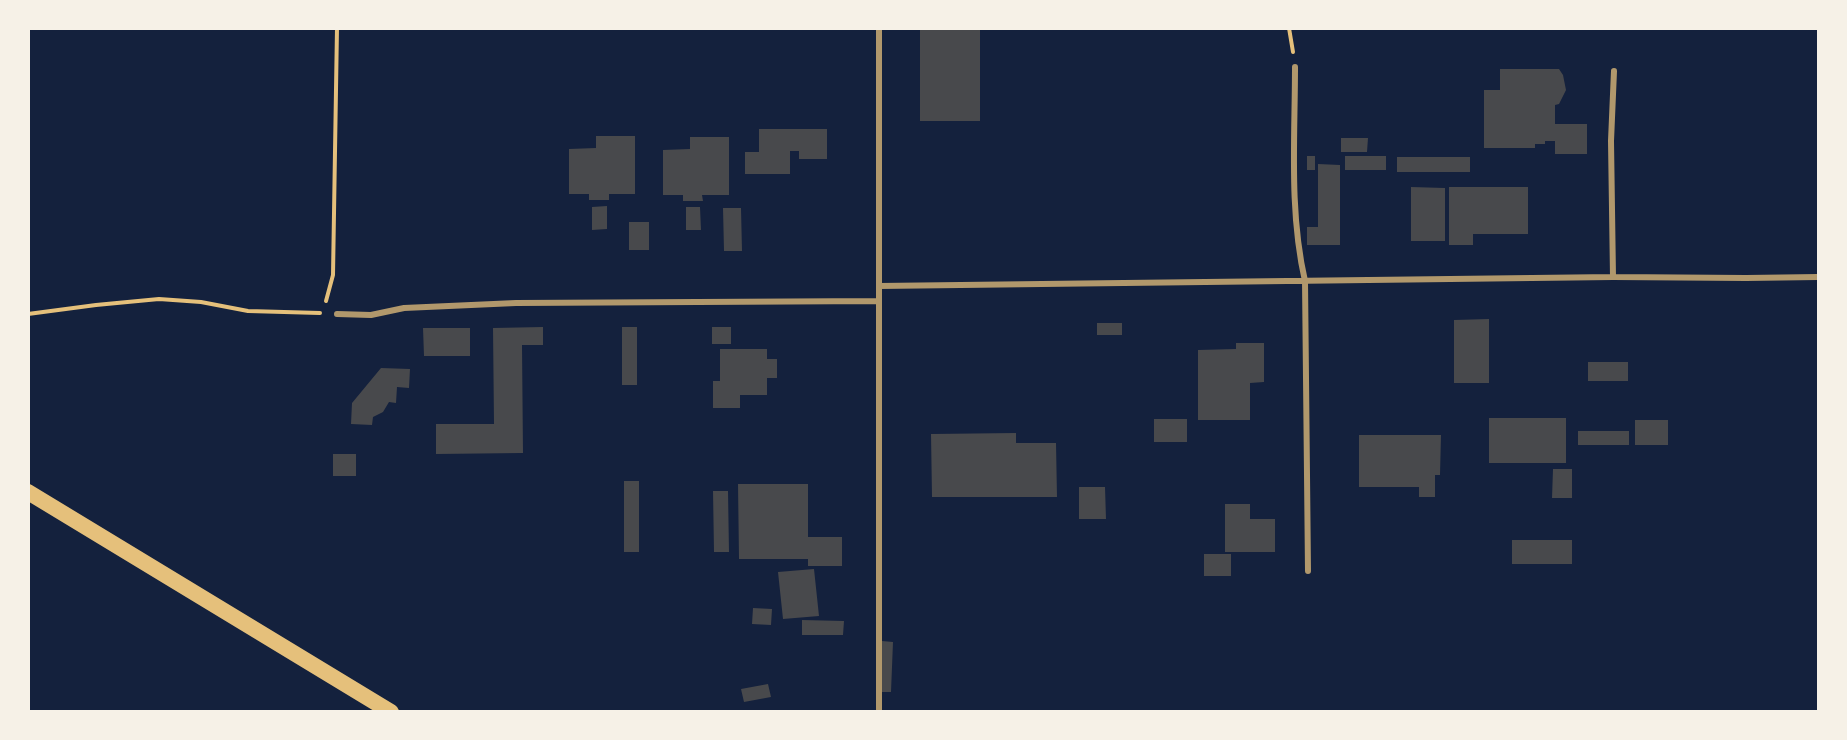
<!DOCTYPE html>
<html>
<head>
<meta charset="utf-8">
<style>
	body { margin:0 }
	#map { position:relative; width:1847px; height:740px; overflow:hidden; background:#14213d; font-family:"DejaVu Sans",sans-serif }
	canvas { display:block }
	.frame { position:absolute; inset:0; border:30px solid #f6f1e7; pointer-events:none }
</style>
</head>
<body>
<div id="map">
<canvas width="1847" height="740"></canvas>
<div class="frame"></div>
</div>
<script>
const c = document.querySelector('canvas').getContext('2d');
c.lineJoin = 'round';
function fillPath(path, color) {
  c.fillStyle = color;
  c.fill(path, 'evenodd');
}
function strokePath(path, color, width, dash) {
  c.strokeStyle = color;
  c.lineWidth = width;
  c.lineCap = dash ? 'butt' : 'round';
  c.setLineDash(dash || []);
  c.stroke(path);
}
fillPath(new Path2D(`
	M 920,28 L 980,28 L 980,121 L 920,121 Z
	M 1500,69 L 1559,69 L 1563,75 L 1566,90 L 1559,104 L 1555,105 L 1555,124 L 1587,124 L 1587,154 L 1555,154 L 1555,141 L 1545,141 L 1545,144 L 1535,144 L 1535,148 L 1484,148 L 1484,90 L 1500,90 Z
	M 759,129 L 827,129 L 827,159 L 799,159 L 799,151 L 790,151 L 790,174 L 745,174 L 745,152 L 759,152 Z
	M 596,136 L 635,136 L 635,194 L 609,194 L 609,200 L 589,200 L 589,194 L 569,194 L 569,149 L 596,148 Z
	M 690,137 L 729,137 L 729,195 L 702,195 L 703,201 L 683,201 L 683,195 L 663,195 L 663,150 L 690,149 Z
	M 1341,138 L 1368,138 L 1367,152 L 1341,152 Z
	M 1307,156 L 1315,156 L 1315,170 L 1307,170 Z
	M 1345,156 L 1386,156 L 1386,170 L 1345,170 Z
	M 1397,157 L 1470,157 L 1470,172 L 1397,172 Z
	M 1318,164 L 1340,165 L 1340,245 L 1307,245 L 1307,227 L 1318,227 Z
	M 1411,187 L 1445,188 L 1445,241 L 1411,241 Z
	M 1449,187 L 1528,187 L 1528,234 L 1473,234 L 1473,245 L 1449,245 Z
	M 607,206 L 607,229 L 592,230 L 592,207 Z
	M 686,207 L 700,207 L 701,230 L 686,230 Z
	M 723,208 L 741,208 L 742,251 L 724,251 Z
	M 629,222 L 649,222 L 649,250 L 629,250 Z
	M 1489,319 L 1489,383 L 1454,383 L 1454,320 Z
	M 1097,323 L 1122,323 L 1122,335 L 1097,335 Z
	M 543,327 L 543,345 L 522,345 L 523,453 L 436,454 L 436,424 L 494,424 L 493,328 Z
	M 622,327 L 637,327 L 637,385 L 622,385 Z
	M 712,327 L 731,327 L 731,344 L 712,344 Z
	M 423,328 L 470,328 L 470,356 L 424,356 Z
	M 1236,343 L 1264,343 L 1264,382 L 1250,383 L 1250,420 L 1198,420 L 1198,350 L 1236,349 Z
	M 720,349 L 767,349 L 767,359 L 777,359 L 777,378 L 767,378 L 767,395 L 740,395 L 740,408 L 713,408 L 713,381 L 720,381 Z
	M 1588,362 L 1628,362 L 1628,381 L 1588,381 Z
	M 381,368 L 410,369 L 409,388 L 397,387 L 396,403 L 389,402 L 383,412 L 373,417 L 372,425 L 351,424 L 352,403 Z
	M 1489,418 L 1566,418 L 1566,463 L 1489,463 Z
	M 1154,419 L 1187,419 L 1187,442 L 1154,442 Z
	M 1635,420 L 1668,420 L 1668,445 L 1635,445 Z
	M 1578,431 L 1629,431 L 1629,445 L 1578,445 Z
	M 1016,433 L 1016,443 L 1056,443 L 1057,497 L 932,497 L 931,434 Z
	M 1359,435 L 1441,435 L 1440,475 L 1435,475 L 1435,497 L 1419,497 L 1419,487 L 1359,487 Z
	M 333,454 L 356,454 L 356,476 L 333,476 Z
	M 1553,469 L 1572,469 L 1572,498 L 1552,498 Z
	M 624,481 L 639,481 L 639,552 L 624,552 Z
	M 738,484 L 808,484 L 808,537 L 842,537 L 842,566 L 808,566 L 808,559 L 739,559 Z
	M 1079,487 L 1105,487 L 1106,519 L 1079,519 Z
	M 713,491 L 728,491 L 729,552 L 714,552 Z
	M 1225,504 L 1250,504 L 1250,519 L 1275,519 L 1275,552 L 1225,552 Z
	M 1512,540 L 1572,540 L 1572,564 L 1512,564 Z
	M 1204,554 L 1231,554 L 1231,576 L 1204,576 Z
	M 814,569 L 819,616 L 783,619 L 778,572 Z
	M 753,608 L 772,609 L 771,625 L 752,624 Z
	M 802,620 L 844,621 L 843,635 L 802,635 Z
	M 882,641 L 893,642 L 891,692 L 880,692 Z
	M 768,684 L 771,697 L 744,702 L 741,689 Z`), '#48494c');
strokePath(new Path2D(`
	M 1289,28 L 1293,52
	M 326,301 L 333,275 L 337,28
	M 28,314 L 96,305 L 159,299 L 201,302 L 248,311 L 320,313`), '#e5c07b', 4);
strokePath(new Path2D(`
	M 879,28 L 879,712
	M 1295,67 C 1295,138 1289,211 1305,281 L 1308,571
	M 1613,277 L 1611,141 L 1614,71
	M 879,286 L 1613,277 L 1746,278 L 1818,277
	M 337,314 L 371,315 L 404,308 L 516,303 L 879,301`), '#b1986c', 6);
strokePath(new Path2D(`
	M 28,492 L 391,712`), '#e5c07b', 16);
</script>
</body>
</html>
